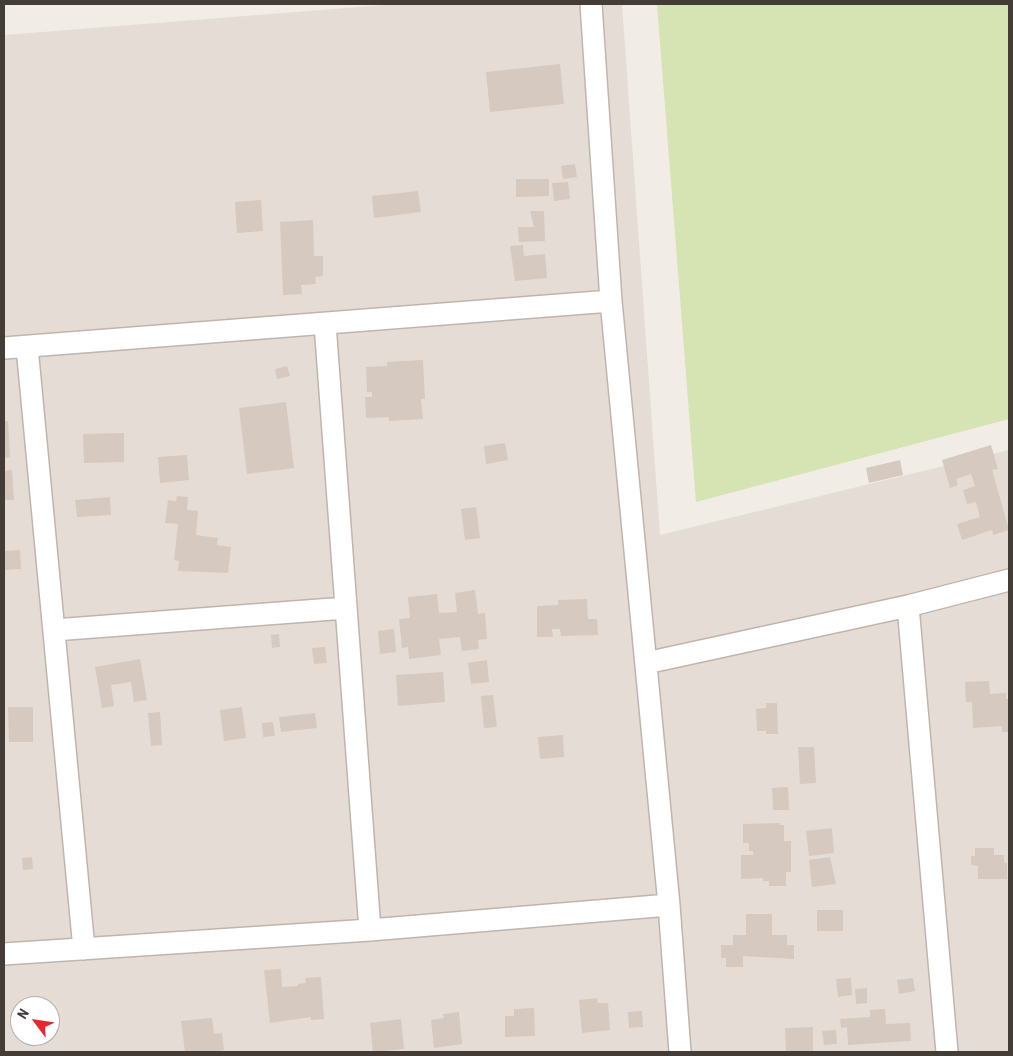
<!DOCTYPE html>
<html>
<head>
<meta charset="utf-8">
<style>
	body { margin:0 }
	#map { position:relative; width:1013px; height:1056px; overflow:hidden; background:#f2ece7; font-family:"Roboto Condensed",sans-serif }
	canvas { display:block }
	.frame { position:absolute; inset:0; border:5px solid #443c36; pointer-events:none }
	.north { position:absolute; left:10px; top:996px; width:50px; height:50px; box-sizing:border-box; background:#fff; border:1px solid #b4b1af; border-radius:50%; rotate:301deg; font-size:14px; font-weight:700; line-height:20px; text-align:center; color:#443c36 }
	.north::after { content:''; display:block; margin:auto; width:18px; height:22px; background:#e82830; clip-path:polygon(50% 0,100% 100%,50% 72%,0 100%) }
</style>
</head>
<body>
<div id="map">
<canvas width="1013" height="1056"></canvas>
<div class="frame"></div>
<div class="north">N</div>
</div>
<script>
const c = document.querySelector('canvas').getContext('2d');
c.lineJoin = 'round';
function fillPath(path, color) {
  c.fillStyle = color;
  c.fill(path, 'evenodd');
}
function strokePath(path, color, width, dash) {
  c.strokeStyle = color;
  c.lineWidth = width;
  c.lineCap = dash ? 'butt' : 'round';
  c.setLineDash(dash || []);
  c.stroke(path);
}
fillPath(new Path2D(`
	M 397,4 L 622,4 L 660,535 L 1009,450 L 1009,1052 L 4,1052 L 4,35 ZM 20,1006 L 50,1006 L 50,1036 L 20,1036 Z`), '#e5ddd5');
fillPath(new Path2D(`
	M 657,4 L 1009,4 L 1009,419 L 696,502 Z`), '#d6e3b3');
fillPath(new Path2D(`
	M 560,64 L 564,104 L 490,112 L 486,72 Z
	M 575,164 L 577,177 L 563,179 L 561,166 Z
	M 516,179 L 549,179 L 549,196 L 516,197 Z
	M 568,182 L 570,199 L 554,201 L 552,183 Z
	M 418,191 L 421,212 L 374,218 L 372,196 Z
	M 261,200 L 263,231 L 237,233 L 235,202 Z
	M 530,211 L 544,211 L 545,241 L 519,242 L 518,227 L 534,227 Z
	M 313,220 L 314,256 L 323,256 L 323,276 L 315,277 L 316,284 L 301,285 L 302,294 L 283,295 L 280,222 Z
	M 523,245 L 524,256 L 545,254 L 547,278 L 515,281 L 510,246 Z
	M 423,360 L 425,399 L 421,399 L 423,419 L 389,421 L 389,417 L 366,418 L 365,397 L 372,397 L 372,392 L 367,392 L 366,367 L 387,366 L 387,362 Z
	M 287,366 L 290,376 L 277,379 L 275,369 Z
	M 286,402 L 294,468 L 247,474 L 239,408 Z
	M 4,421 L 8,421 L 10,457 L 4,458 Z
	M 124,433 L 124,462 L 84,463 L 83,434 Z
	M 505,443 L 508,460 L 486,464 L 484,446 Z
	M 991,445 L 998,469 L 992,470 L 1009,530 L 993,535 L 992,530 L 962,540 L 957,524 L 980,517 L 976,502 L 967,504 L 963,490 L 975,486 L 971,474 L 956,479 L 958,485 L 950,488 L 942,460 Z
	M 187,455 L 189,480 L 160,483 L 158,457 Z
	M 900,460 L 903,475 L 869,483 L 866,468 Z
	M 12,470 L 14,500 L 4,500 L 4,471 Z
	M 177,496 L 188,497 L 187,510 L 198,511 L 196,535 L 218,538 L 217,545 L 231,547 L 228,573 L 178,571 L 179,561 L 174,560 L 178,524 L 165,523 L 168,500 L 176,501 Z
	M 110,497 L 111,515 L 77,517 L 75,500 Z
	M 476,507 L 480,538 L 465,540 L 461,509 Z
	M 20,550 L 21,569 L 4,570 L 4,551 Z
	M 475,590 L 478,614 L 485,613 L 487,639 L 478,640 L 479,649 L 462,651 L 460,637 L 439,639 L 441,655 L 409,659 L 408,647 L 402,648 L 399,619 L 410,618 L 408,597 L 437,594 L 439,613 L 457,612 L 455,593 Z
	M 587,599 L 588,619 L 597,619 L 598,635 L 561,636 L 560,629 L 552,629 L 553,637 L 537,637 L 537,606 L 558,605 L 558,600 Z
	M 394,629 L 396,652 L 380,654 L 378,631 Z
	M 279,634 L 280,647 L 272,648 L 271,635 Z
	M 325,647 L 327,663 L 314,664 L 312,648 Z
	M 140,659 L 147,700 L 134,702 L 131,682 L 111,685 L 114,706 L 102,708 L 95,667 Z
	M 487,660 L 489,682 L 471,684 L 468,663 Z
	M 443,672 L 445,702 L 398,706 L 396,675 Z
	M 989,681 L 990,694 L 1006,693 L 1006,699 L 1009,699 L 1009,732 L 1002,732 L 1002,726 L 973,728 L 972,702 L 966,702 L 965,682 Z
	M 493,695 L 497,727 L 484,728 L 481,696 Z
	M 766,703 L 777,703 L 778,734 L 766,734 L 766,731 L 757,731 L 756,709 L 766,708 Z
	M 8,707 L 33,707 L 33,742 L 9,742 Z
	M 242,707 L 246,738 L 224,741 L 220,710 Z
	M 160,712 L 162,745 L 151,746 L 148,713 Z
	M 315,713 L 317,728 L 281,732 L 279,717 Z
	M 273,722 L 275,736 L 263,737 L 262,723 Z
	M 563,735 L 564,757 L 540,759 L 538,737 Z
	M 798,747 L 814,747 L 816,783 L 800,784 Z
	M 788,787 L 789,810 L 773,810 L 772,788 Z
	M 780,823 L 780,825 L 784,825 L 784,841 L 791,841 L 791,872 L 786,872 L 786,886 L 769,886 L 769,881 L 763,881 L 763,878 L 741,879 L 741,855 L 753,855 L 753,851 L 749,851 L 749,843 L 743,843 L 743,824 Z
	M 832,828 L 834,853 L 809,856 L 806,831 Z
	M 975,848 L 994,848 L 994,855 L 1004,855 L 1004,863 L 1007,863 L 1007,879 L 978,879 L 978,866 L 971,865 L 971,856 L 975,856 Z
	M 32,857 L 33,869 L 23,870 L 22,858 Z
	M 830,857 L 836,884 L 812,887 L 809,860 Z
	M 817,910 L 843,910 L 843,931 L 817,931 Z
	M 746,914 L 772,914 L 772,935 L 787,935 L 787,945 L 794,945 L 794,959 L 743,956 L 743,967 L 726,967 L 726,958 L 721,958 L 721,945 L 733,945 L 733,935 L 746,935 Z
	M 281,969 L 282,987 L 298,986 L 298,984 L 306,983 L 305,978 L 321,977 L 324,1019 L 311,1020 L 311,1017 L 270,1023 L 264,970 Z
	M 851,978 L 852,995 L 838,997 L 836,979 Z
	M 913,978 L 915,991 L 899,994 L 897,980 Z
	M 867,988 L 867,1003 L 856,1004 L 855,989 Z
	M 597,998 L 598,1003 L 608,1003 L 610,1030 L 582,1033 L 579,1000 Z
	M 534,1008 L 535,1036 L 505,1037 L 505,1016 L 514,1016 L 514,1009 Z
	M 885,1009 L 886,1024 L 910,1023 L 911,1041 L 848,1045 L 847,1027 L 841,1028 L 840,1019 L 870,1017 L 870,1010 Z
	M 642,1011 L 643,1027 L 629,1028 L 628,1012 Z
	M 459,1012 L 462,1044 L 434,1048 L 431,1020 L 444,1018 L 443,1014 Z
	M 212,1018 L 214,1034 L 222,1033 L 224,1050 L 215,1052 L 185,1052 L 181,1021 Z
	M 401,1019 L 404,1049 L 373,1052 L 370,1023 Z
	M 813,1027 L 813,1052 L 786,1052 L 785,1028 Z
	M 836,1030 L 837,1044 L 824,1045 L 822,1031 Z`), '#d5c9c0');
const street = new Path2D(`
	M 591,4 L 611,301 L 669,905 L 680,1052
	M 325,324 L 370,930
	M 27,347 L 84,949
	M 4,348 L 611,301
	M 908,606 L 947,1052
	M 54,630 L 346,608
	M 646,663 L 908,606 L 1009,580
	M 4,954 L 370,930 L 669,905`);
strokePath(street, '#bfb5ad', 24);
strokePath(street, '#fff', 21);
</script>
</body>
</html>
